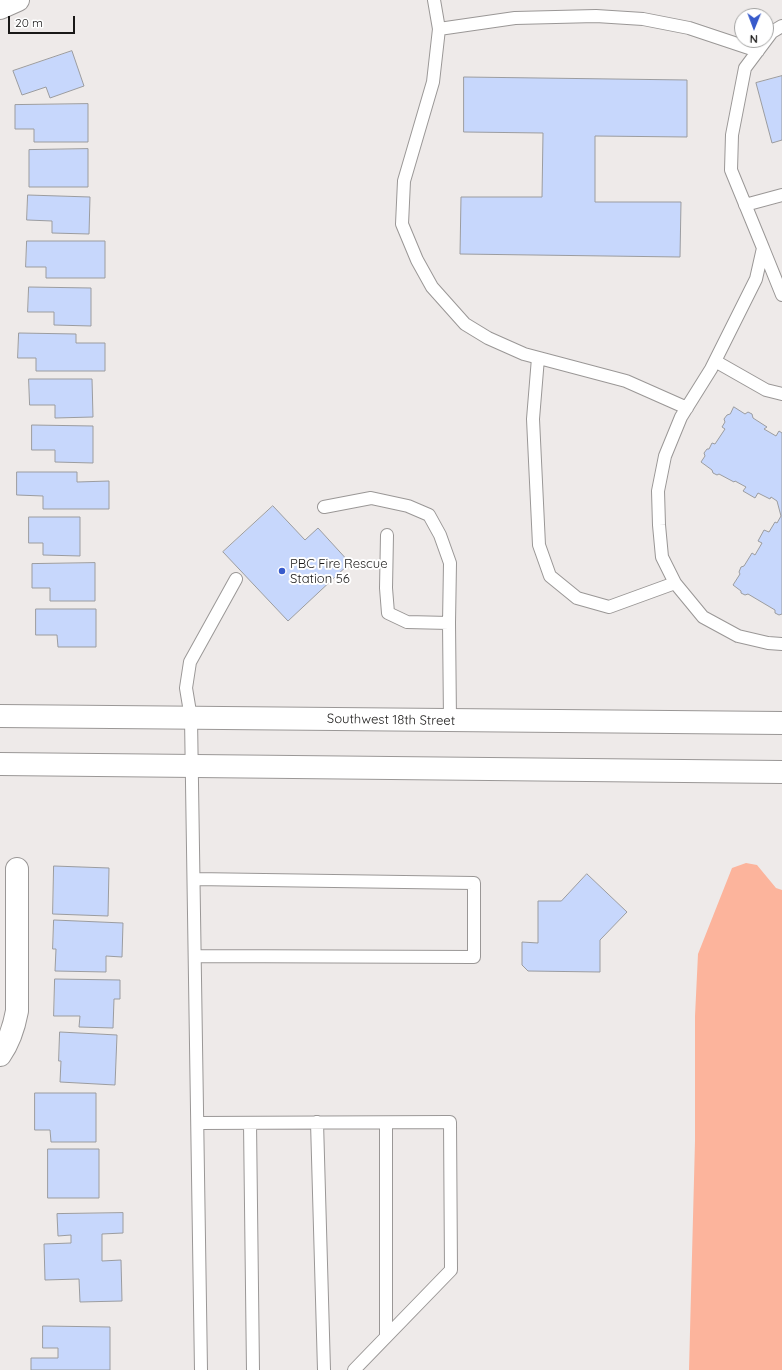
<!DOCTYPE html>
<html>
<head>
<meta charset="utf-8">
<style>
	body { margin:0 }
	#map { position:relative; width:782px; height:1370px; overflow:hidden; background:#eeeae9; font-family:Quicksand,sans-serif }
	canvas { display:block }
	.north { position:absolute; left:734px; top:8px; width:40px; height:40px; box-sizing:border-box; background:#fff; border:1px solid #a3a3a2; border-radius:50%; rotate:181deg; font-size:11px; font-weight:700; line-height:16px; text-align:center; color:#191817 }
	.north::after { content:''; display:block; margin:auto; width:14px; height:18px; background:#375acb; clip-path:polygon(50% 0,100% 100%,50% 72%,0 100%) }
	.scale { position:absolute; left:8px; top:16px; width:67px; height:18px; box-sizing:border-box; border:2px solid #191817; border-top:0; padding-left:5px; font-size:12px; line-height:14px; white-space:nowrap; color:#191817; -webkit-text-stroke:3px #fff; paint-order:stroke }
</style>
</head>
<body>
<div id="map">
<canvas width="782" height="1370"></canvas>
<div class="north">N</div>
<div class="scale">20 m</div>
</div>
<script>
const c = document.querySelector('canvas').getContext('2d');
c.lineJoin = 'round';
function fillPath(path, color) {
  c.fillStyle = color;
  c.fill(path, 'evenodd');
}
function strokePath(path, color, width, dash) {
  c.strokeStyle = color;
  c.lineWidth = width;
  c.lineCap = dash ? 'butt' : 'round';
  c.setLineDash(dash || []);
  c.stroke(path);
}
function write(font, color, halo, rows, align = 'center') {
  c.font = font + ' Quicksand,sans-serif';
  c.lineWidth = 4;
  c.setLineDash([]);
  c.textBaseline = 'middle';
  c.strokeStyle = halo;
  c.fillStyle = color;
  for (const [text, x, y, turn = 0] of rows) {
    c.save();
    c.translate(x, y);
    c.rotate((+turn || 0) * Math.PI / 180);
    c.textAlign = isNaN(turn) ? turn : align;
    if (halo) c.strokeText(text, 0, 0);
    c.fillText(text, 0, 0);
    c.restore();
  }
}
fillPath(new Path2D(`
	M 746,863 L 757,865 L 776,888 L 782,890 L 782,1370 L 689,1370 L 695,1141 L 695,1016 L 698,954 L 732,868 Z`), '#fcb49c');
const building = new Path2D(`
	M 72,51 L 84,86 L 50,98 L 46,87 L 22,95 L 13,71 Z
	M 782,76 L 782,140 L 772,143 L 756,83 Z
	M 464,77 L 687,80 L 687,137 L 595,136 L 595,202 L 681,202 L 680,257 L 460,254 L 461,197 L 542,197 L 543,133 L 464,132 Z
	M 88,104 L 88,142 L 34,142 L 34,129 L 15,129 L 15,105 Z
	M 88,149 L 88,187 L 29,187 L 29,150 Z
	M 28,195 L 90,197 L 89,234 L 52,233 L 52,221 L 27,220 Z
	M 27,241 L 105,241 L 105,278 L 46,278 L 46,267 L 26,267 Z
	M 29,287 L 91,288 L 91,326 L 54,325 L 54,312 L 28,312 Z
	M 19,333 L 76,334 L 76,343 L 105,343 L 105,371 L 36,371 L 36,358 L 18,358 Z
	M 29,379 L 92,379 L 93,417 L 55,418 L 55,405 L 30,405 Z
	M 734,407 L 745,414 L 748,412 L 752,414 L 753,418 L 767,427 L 764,429 L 776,436 L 779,431 L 782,433 L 782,614 L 779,615 L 775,613 L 775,610 L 748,594 L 745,595 L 741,593 L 741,591 L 733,585 L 740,574 L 739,572 L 741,567 L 744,566 L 752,553 L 755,555 L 762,543 L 758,541 L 764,530 L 769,532 L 775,522 L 777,523 L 781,516 L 777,501 L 771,497 L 770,499 L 758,493 L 755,498 L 743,491 L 746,487 L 735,481 L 734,482 L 719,474 L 717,475 L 713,473 L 712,470 L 701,462 L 705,456 L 704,453 L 707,449 L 709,449 L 712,443 L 715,444 L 725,429 L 722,427 L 725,422 L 724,419 L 727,415 L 730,414 Z
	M 32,425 L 93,426 L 93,463 L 55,462 L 55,450 L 32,450 Z
	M 17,472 L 77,472 L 77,482 L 109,481 L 109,509 L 43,509 L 43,496 L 17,495 Z
	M 273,506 L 305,540 L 318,528 L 350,563 L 288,621 L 223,552 Z
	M 29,517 L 80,517 L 80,556 L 43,555 L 43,543 L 29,543 Z
	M 95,563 L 95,601 L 50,601 L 50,588 L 32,588 L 32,564 Z
	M 36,609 L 96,609 L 96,647 L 58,647 L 57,635 L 36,635 Z
	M 54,866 L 109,868 L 108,916 L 53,914 Z
	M 587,874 L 627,912 L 600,940 L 600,972 L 528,971 L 522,965 L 522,942 L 538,943 L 538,901 L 561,901 Z
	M 54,920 L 123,923 L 122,957 L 106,956 L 106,972 L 55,971 L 56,949 L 53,949 Z
	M 55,979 L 120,980 L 120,999 L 114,999 L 113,1028 L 79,1027 L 80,1016 L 54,1016 Z
	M 60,1032 L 117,1035 L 115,1085 L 60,1082 L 61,1061 L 59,1061 Z
	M 35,1093 L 96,1093 L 96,1142 L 51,1142 L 50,1130 L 35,1130 Z
	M 48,1149 L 99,1149 L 99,1198 L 48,1198 Z
	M 123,1213 L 123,1233 L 102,1234 L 102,1261 L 121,1260 L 122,1301 L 80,1302 L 79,1279 L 45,1280 L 44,1244 L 71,1243 L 71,1235 L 58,1236 L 57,1214 Z
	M 43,1326 L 110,1327 L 110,1370 L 31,1370 L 31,1358 L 58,1358 L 58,1348 L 43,1348 Z`);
fillPath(building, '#c7d7fc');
strokePath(building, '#9b9c9f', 1);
const lane = new Path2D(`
	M 434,0 L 439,29 L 515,18 L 596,16 L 643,19 L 689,28 L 758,51
	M 439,29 L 433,82 L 404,181 L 402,224 L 417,260 L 432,287 L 465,324 L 488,338 L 524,354 L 626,381 L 687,408
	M 745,205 L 782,195
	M 763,248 L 731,170 L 732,135 L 745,68 L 772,32 L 782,26
	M 782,295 L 763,248 L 756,279 L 711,369 L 681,417 L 665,456 L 658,491 L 659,525 L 662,557 L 675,583 L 703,617 L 738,636 L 768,643 L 782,644
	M 538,358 L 533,419 L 539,545 L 550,576 L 577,598 L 609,607 L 675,583
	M 715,361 L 766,390 L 782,394
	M 324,507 L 371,498 L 408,506 L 429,515 L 440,535 L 450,563 L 449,623
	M 387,535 L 386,588 L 388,613 L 407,622 L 449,623 L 450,720
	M 194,879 L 474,883 L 474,957 L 195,956
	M 317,1122 L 324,1370
	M 198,1123 L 450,1122 L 451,1270 L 354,1370
	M 250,1123 L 253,1370
	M 386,1123 L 386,1337
	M 201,1370 L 191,718 L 186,688 L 190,662 L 236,579`);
const street = new Path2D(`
	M 0,8 L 18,0
	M 0,1055 C 10,1041 14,1027 17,1011 L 17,869`);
const secondary = new Path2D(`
	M 0,716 L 782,723
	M 0,764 L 782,772`);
strokePath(lane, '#9a9796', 14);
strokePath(street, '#9a9796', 24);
strokePath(secondary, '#9a9796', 24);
strokePath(lane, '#fff', 12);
strokePath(street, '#fff', 22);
strokePath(secondary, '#fff', 22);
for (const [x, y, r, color] of [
	[282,571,4,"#375acb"]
]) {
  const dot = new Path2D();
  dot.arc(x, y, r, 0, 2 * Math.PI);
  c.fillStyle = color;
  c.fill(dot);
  strokePath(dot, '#fff', 1.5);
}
write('13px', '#191817', '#fff', [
	["PBC Fire Rescue",290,564],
	["Station 56",290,579]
], 'left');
write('13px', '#191817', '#fff', [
	["Southwest 18th Street",391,720,1]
]);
</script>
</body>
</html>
